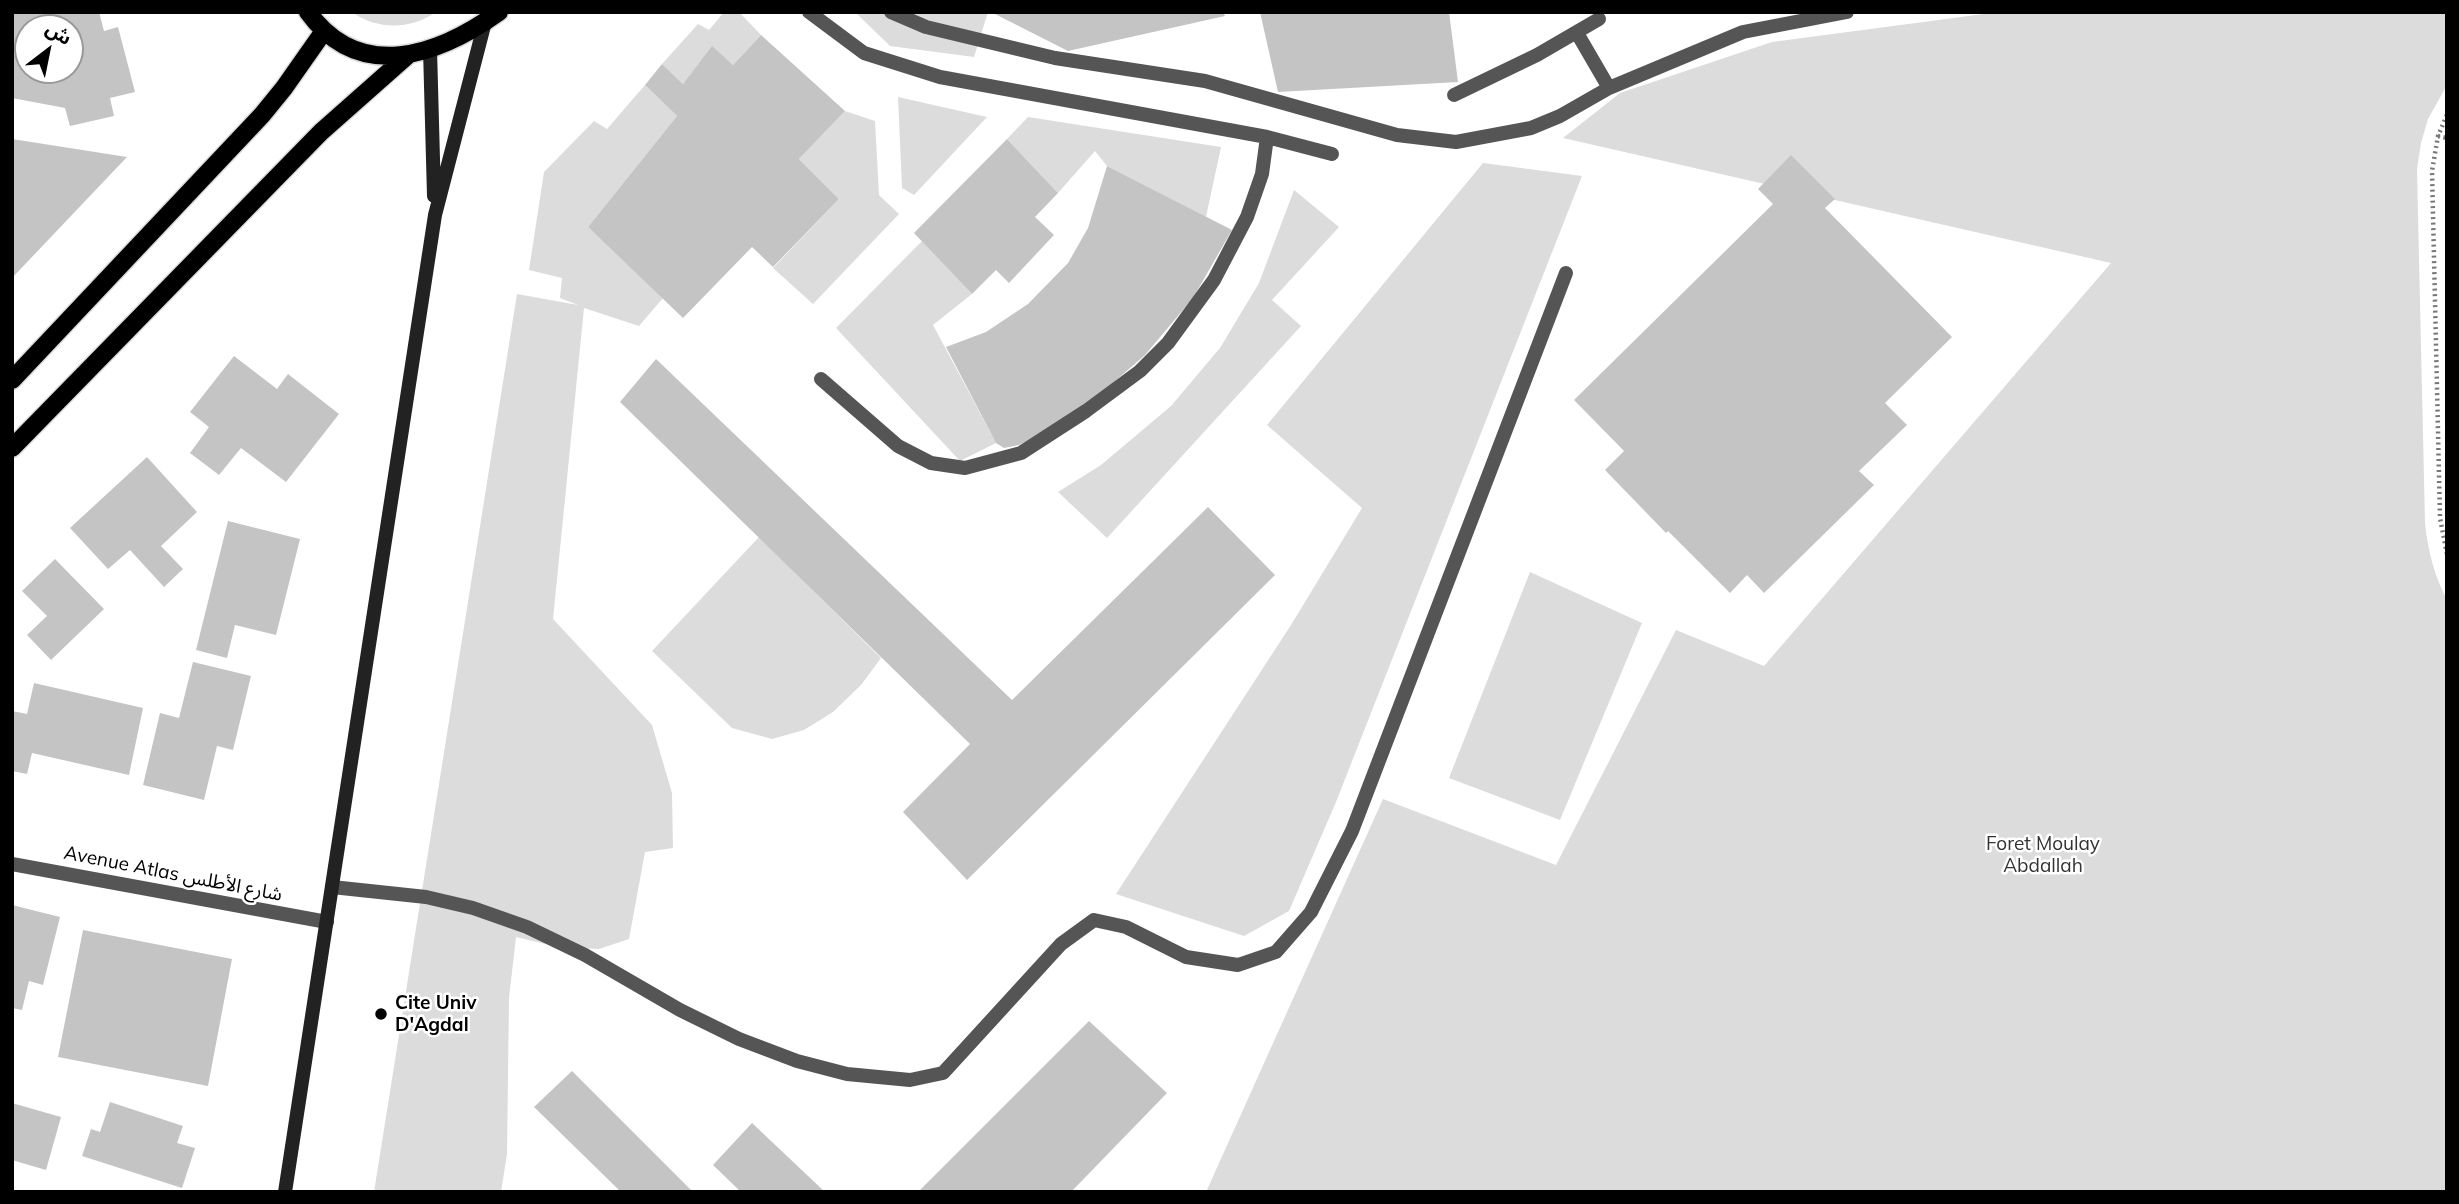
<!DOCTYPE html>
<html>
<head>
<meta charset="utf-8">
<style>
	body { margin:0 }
	#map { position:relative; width:2459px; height:1204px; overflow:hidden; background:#fff; font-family:Mulish,"Noto Sans Arabic",sans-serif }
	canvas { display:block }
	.frame { position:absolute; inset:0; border:14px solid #000; pointer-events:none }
	.north { position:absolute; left:14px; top:14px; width:70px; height:70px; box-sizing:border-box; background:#fff; border:2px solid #999; border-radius:50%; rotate:32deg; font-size:19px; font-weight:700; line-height:28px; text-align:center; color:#000 }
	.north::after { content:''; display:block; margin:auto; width:24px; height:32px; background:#000; clip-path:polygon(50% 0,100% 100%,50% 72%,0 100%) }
</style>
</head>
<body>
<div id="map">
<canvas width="2459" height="1204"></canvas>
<div class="frame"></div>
<div class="north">ش</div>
</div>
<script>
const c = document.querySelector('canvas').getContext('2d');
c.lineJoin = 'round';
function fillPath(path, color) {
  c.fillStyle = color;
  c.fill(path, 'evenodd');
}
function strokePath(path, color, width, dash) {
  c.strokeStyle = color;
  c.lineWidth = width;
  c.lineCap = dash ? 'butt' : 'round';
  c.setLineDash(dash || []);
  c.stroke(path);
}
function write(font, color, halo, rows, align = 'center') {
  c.font = font + ' Mulish,"Noto Sans Arabic",sans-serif';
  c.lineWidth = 5;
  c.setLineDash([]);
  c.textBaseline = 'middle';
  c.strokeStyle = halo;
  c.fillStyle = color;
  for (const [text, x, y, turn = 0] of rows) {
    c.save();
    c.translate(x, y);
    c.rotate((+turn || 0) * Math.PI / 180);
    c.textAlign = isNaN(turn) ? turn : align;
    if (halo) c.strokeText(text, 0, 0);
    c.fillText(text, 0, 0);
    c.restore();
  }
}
fillPath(new Path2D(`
	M 352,12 L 436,12 C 410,30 377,30 352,12 Z
	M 724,12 L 739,12 L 761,35 L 733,65 L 712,47 L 683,84 L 662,64 L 698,24 L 709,30 Z
	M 855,12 L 988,12 L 974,57 L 890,46 Z
	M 1999,12 L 2447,12 L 2447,85 L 2428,119 L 2421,143 L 2417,169 L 2425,523 C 2428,551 2434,575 2447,600 L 2447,1192 L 1206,1192 L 1383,799 L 1556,865 L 1676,630 L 1764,666 L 2111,263 L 1563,138 L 1620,93 L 1772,42 Z
	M 645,85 L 677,116 L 588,227 L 663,298 L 639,326 L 584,308 L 553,619 L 652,725 L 672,793 L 673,848 L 645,852 L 629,939 L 599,949 L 558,947 L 516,937 L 509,998 L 507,1154 L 501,1192 L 374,1192 L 517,294 L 578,305 L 560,298 L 562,278 L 529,270 L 544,172 L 594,121 L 607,129 Z
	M 898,97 L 987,117 L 914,195 L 902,188 Z
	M 845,111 L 875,121 L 879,195 L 899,214 L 813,304 L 773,268 L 839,199 L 799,159 Z
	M 1028,117 L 1221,147 L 1206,217 L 1107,166 L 1095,151 L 1058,193 L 1007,139 Z
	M 1483,163 L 1582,176 L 1336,802 L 1289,911 L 1244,936 L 1116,894 L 1291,625 L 1362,508 L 1267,425 Z
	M 1294,190 L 1339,227 L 1272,300 L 1301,326 L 1107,538 L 1058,492 L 1101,465 L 1171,406 L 1220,348 L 1259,283 Z
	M 922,241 L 972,294 L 933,325 L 996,443 L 960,461 L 836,328 Z
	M 759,537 L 881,658 L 861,685 L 833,712 L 804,730 L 772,739 L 732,728 L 652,651 Z
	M 1530,572 L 1642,623 L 1560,820 L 1449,778 Z`), '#dcdcdc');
fillPath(new Path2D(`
	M 12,12 L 99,12 L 104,31 L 118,27 L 135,92 L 110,98 L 114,116 L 70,126 L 65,108 L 12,98 ZM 28,28 L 70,28 L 70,70 L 28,70 Z
	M 991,12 L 1223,12 L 1225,16 L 1068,51 Z
	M 1260,12 L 1449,12 L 1458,82 L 1278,92 Z
	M 761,35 L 845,111 L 799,159 L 839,199 L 773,267 L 752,247 L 683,318 L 588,227 L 677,116 L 645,85 L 662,64 L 683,84 L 712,46 L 733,65 Z
	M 12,139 L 127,157 L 12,278 Z
	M 1007,139 L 1058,193 L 1035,217 L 1054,235 L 1009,283 L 996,270 L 972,294 L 914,233 Z
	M 1791,155 L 1835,199 L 1825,208 L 1952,337 L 1885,403 L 1907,425 L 1859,471 L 1874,485 L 1764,593 L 1747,575 L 1730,593 L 1668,531 L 1666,533 L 1605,470 L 1624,451 L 1574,400 L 1773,204 L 1758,189 Z
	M 1107,166 L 1232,230 L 1193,298 L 1145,355 L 1091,402 L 1040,435 L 1019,445 L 1004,448 L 996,443 L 946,347 L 986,332 L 1028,304 L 1068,263 L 1088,228 Z
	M 234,356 L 277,389 L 288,374 L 339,414 L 286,482 L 241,448 L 219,475 L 190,453 L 209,427 L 190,412 Z
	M 656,359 L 1012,700 L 1208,507 L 1275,575 L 967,880 L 903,812 L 970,744 L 620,402 Z
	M 147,457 L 197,512 L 161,546 L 183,569 L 164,587 L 130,550 L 108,569 L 70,528 Z
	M 228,521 L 300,539 L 276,635 L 235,625 L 227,658 L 196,650 Z
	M 55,559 L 104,609 L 51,660 L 27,635 L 47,616 L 22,591 Z
	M 193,662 L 251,676 L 233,750 L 217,746 L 204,800 L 143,785 L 160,713 L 179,718 Z
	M 34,683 L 143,708 L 129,775 L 32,753 L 27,774 L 12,771 L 12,711 L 27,714 Z
	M 12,905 L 60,917 L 43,985 L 29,981 L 22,1010 L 12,1008 Z
	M 83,930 L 232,959 L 208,1086 L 58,1057 Z
	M 1089,1021 L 1167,1093 L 1071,1192 L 918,1192 Z
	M 572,1071 L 693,1192 L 621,1192 L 534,1107 Z
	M 110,1102 L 183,1126 L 177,1143 L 195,1148 L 182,1188 L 82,1156 L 91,1129 L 100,1132 Z
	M 12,1103 L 61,1117 L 46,1170 L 12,1160 Z
	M 752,1123 L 825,1192 L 741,1192 L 713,1165 Z`), '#c4c4c4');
const primary = new Path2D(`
	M 308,12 C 360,84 439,55 499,12
	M 12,380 L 262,115 L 284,88 L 324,31
	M 12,448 L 321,132 L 408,55`);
strokePath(primary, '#dbdbdb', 21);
strokePath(new Path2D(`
	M 2447,115 L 2438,136 L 2432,171 L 2440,518 L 2447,554
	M 2438,136 L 2447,138`), '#777', 4.5, [2, 3.5]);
strokePath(new Path2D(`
	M 809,12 L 864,53 L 940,77 L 1267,137 L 1332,154
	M 891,12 L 926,27 L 1055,58 L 1205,81 L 1397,135 L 1456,142 L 1531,128 L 1560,116 L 1609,88 L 1743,32 L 1847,12
	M 1577,33 L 1609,88
	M 1454,95 L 1537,55 L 1599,19
	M 821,379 L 898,446 L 931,463 L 965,468 L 1021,453 L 1086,411 L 1140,371 L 1168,343 L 1214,280 L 1247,217 L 1262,174 L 1267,137
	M 332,887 L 426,897 L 473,908 L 527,927 L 585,955 L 680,1010 L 739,1039 L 797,1061 L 847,1074 L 910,1080 L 943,1073 L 1061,944 L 1094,920 L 1126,927 L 1186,957 L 1238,965 L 1276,952 L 1311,912 L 1352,831 L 1566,273`), '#555', 14);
strokePath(new Path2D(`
	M 12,864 L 327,922`), '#555', 14);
strokePath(new Path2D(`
	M 430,49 L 434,196
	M 285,1192 L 435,215 L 485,22`), '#222', 14);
strokePath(primary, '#000', 18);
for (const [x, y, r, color] of [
	[381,1014,7,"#000"]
]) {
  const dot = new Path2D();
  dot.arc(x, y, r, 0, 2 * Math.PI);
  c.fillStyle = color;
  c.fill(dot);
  strokePath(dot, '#fff', 2.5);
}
write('19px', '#333', '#fff', [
	["Foret Moulay",2043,844],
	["Abdallah",2043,866]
]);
write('19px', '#000', '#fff', [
	["Avenue Atlas شارع الأطلس",173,874,11]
]);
write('bold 19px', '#000', '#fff', [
	["Cite Univ",395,1003],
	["D'Agdal",395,1025]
], 'left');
</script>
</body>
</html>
